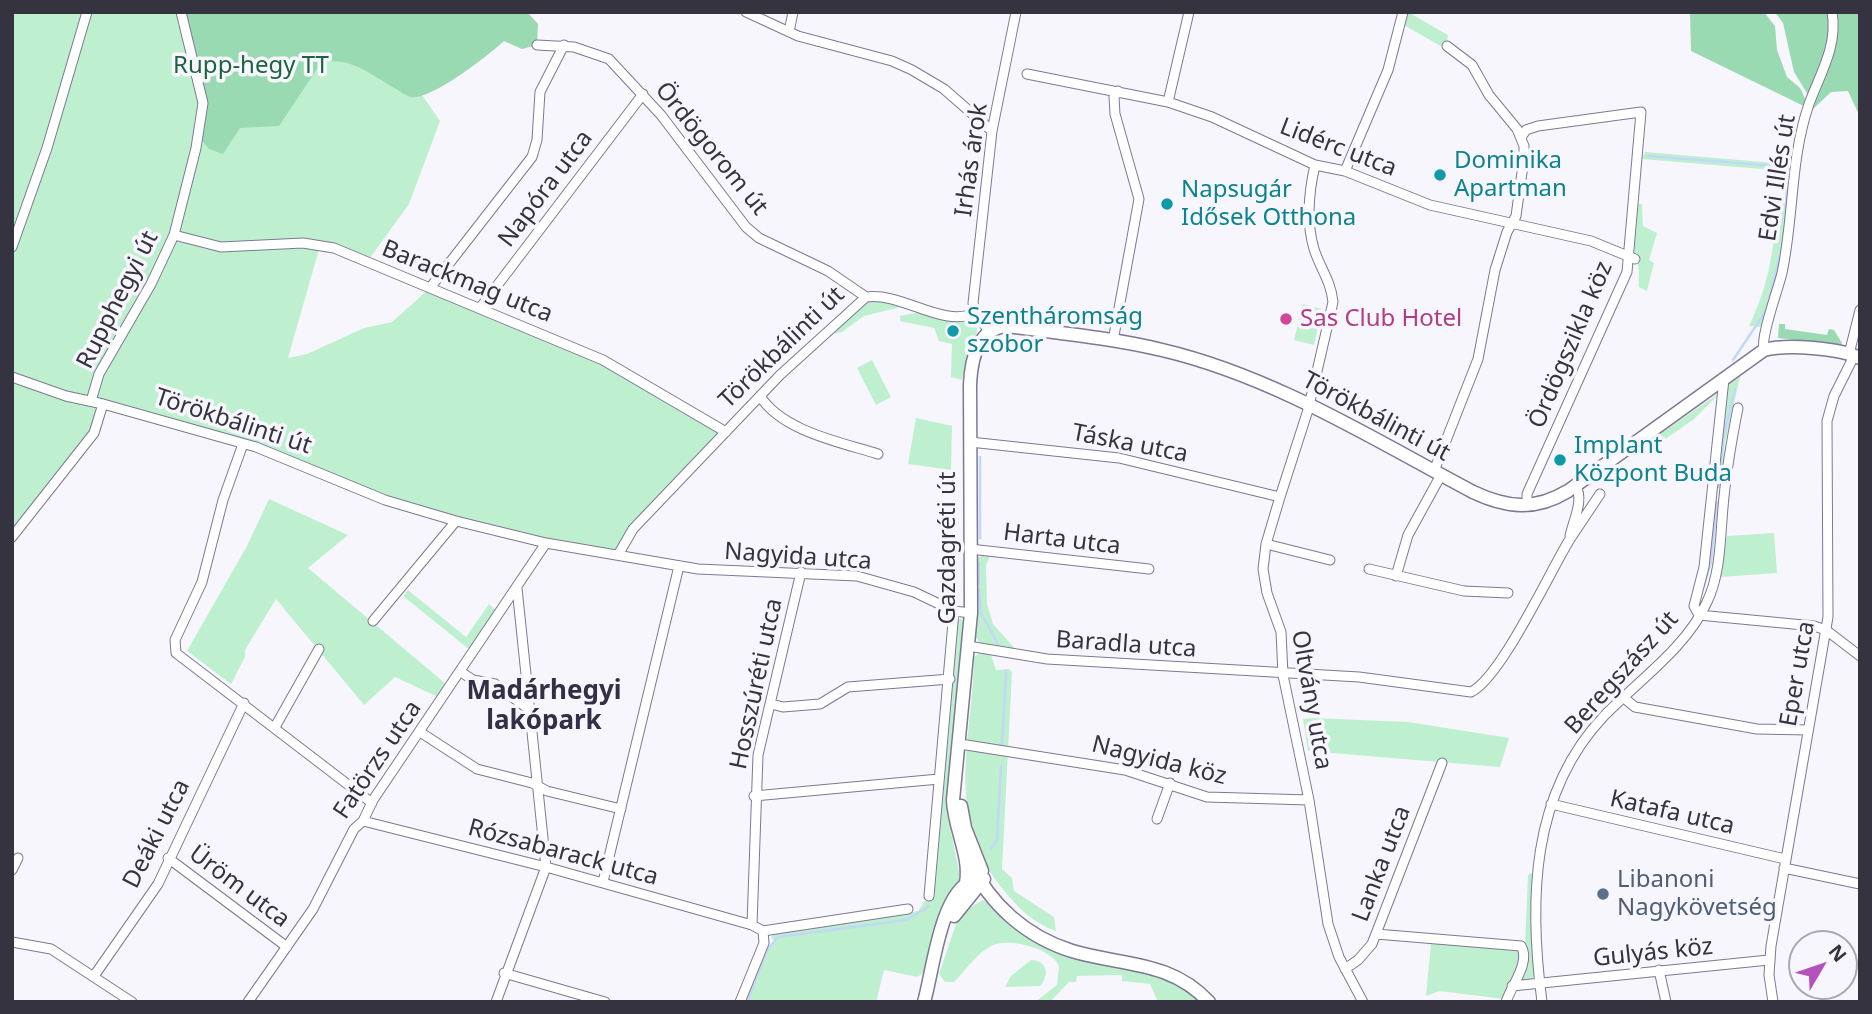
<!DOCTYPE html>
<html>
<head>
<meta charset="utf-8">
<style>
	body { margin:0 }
	#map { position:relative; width:1872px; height:1014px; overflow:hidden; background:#f7f6fc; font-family:"Noto Sans",sans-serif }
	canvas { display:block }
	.frame { position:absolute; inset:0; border:14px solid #35333f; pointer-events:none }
	.north { position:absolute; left:1788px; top:930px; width:70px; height:70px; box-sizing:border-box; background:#f7f6fc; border:2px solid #a9a8b0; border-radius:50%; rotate:51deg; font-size:19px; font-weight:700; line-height:28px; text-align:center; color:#35333f }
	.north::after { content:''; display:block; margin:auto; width:24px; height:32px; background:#b252ba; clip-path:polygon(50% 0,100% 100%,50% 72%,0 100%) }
</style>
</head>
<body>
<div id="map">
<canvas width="1872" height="1014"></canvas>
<div class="frame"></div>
<div class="north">N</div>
</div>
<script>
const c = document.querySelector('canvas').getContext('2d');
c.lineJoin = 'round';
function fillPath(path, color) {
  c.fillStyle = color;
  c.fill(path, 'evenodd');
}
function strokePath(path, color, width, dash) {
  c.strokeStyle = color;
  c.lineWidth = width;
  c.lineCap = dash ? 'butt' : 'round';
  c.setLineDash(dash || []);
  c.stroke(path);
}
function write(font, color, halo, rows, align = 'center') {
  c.font = font + ' "Noto Sans",sans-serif';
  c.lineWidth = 7;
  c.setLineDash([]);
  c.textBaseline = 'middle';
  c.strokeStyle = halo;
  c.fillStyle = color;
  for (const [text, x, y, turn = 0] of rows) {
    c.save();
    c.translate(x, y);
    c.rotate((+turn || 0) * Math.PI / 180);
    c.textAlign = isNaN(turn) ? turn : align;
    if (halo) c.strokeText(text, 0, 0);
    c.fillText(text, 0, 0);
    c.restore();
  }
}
fillPath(new Path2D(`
	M 12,12 L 527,12 L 538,24 L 524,49 L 504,41 L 468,69 L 422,95 L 440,121 L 409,204 L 367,262 L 320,246 L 288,358 L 307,354 L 364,328 L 392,322 L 430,288 L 564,342 L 726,432 L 633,529 L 618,555 L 546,543 L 385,500 L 256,447 L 103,404 L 99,419 L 12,537 Z
	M 1404,12 L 1413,12 L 1413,15 L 1448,35 L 1446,49 L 1402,24 Z
	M 1645,152 L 1787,164 L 1785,171 L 1642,159 Z
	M 1783,203 L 1787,203 C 1785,247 1775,285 1763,327 L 1749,326 C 1767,290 1775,249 1776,209 L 1782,210 Z
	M 1636,204 L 1642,204 L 1643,226 L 1657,233 L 1649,260 L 1654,263 L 1647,291 L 1639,287 C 1638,274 1642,263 1630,254 Z
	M 878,299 L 901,307 L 864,316 L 842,332 L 832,334 C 840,319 861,302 878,299 Z
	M 1303,304 L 1322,309 L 1314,345 L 1294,340 Z
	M 921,312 L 967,322 L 977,328 C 978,338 964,364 962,380 L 951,377 L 952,344 L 939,341 L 934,328 L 900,321 L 900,316 Z
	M 872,360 L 891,397 L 876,405 L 857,368 Z
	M 1740,377 L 1725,443 L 1721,487 L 1715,487 L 1727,386 Z
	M 1721,392 L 1694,419 L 1644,454 L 1635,451 Z
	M 916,418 L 952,426 L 951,470 L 908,464 Z
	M 269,499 L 348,535 L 308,568 L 446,684 L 438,697 L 395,677 L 364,705 L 276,599 L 245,650 L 245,657 L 231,684 L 187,651 L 247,546 Z
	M 1774,533 L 1777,573 L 1720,577 L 1727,536 Z
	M 982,554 L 991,554 L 986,565 L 987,604 L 993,624 L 1017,651 L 982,645 L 974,635 L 975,563 Z
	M 408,590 L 466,637 L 489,604 L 497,611 L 470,650 L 403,596 Z
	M 961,618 L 963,623 L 947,812 L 961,882 L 925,972 L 917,977 L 884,970 L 876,1002 L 745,1002 L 767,950 L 774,941 L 771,937 L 774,934 L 918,911 L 926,900 L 932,899 L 951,698 L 955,623 Z
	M 980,653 L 991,655 L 996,670 L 1009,669 L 1012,672 L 1002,869 L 1012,878 L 1014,891 L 1054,917 L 1056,931 C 1034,924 1016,906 1002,888 C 943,815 973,740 974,657 Z
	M 1312,718 L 1408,722 L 1509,738 L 1500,767 L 1308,751 L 1303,719 Z
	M 1532,873 L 1535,975 L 1531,980 L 1519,982 L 1525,946 L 1528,875 Z
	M 983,900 L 1021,929 L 1176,981 L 1202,1002 L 1158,1002 L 1150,984 L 1122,981 L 1122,975 L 1077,976 L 1076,982 L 1069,982 L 1050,1002 L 1035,1002 L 1057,985 L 1059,966 C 1051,948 1008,937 991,946 C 975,955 966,970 954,982 L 945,982 L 939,974 L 956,924 L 966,910 Z
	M 1431,943 L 1521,948 L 1520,965 L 1504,999 L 1439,991 L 1426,996 Z
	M 1031,960 C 1047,960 1050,975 1040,986 L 1005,987 L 1011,976 Z`), '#bef0d0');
fillPath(new Path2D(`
	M 181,12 L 527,12 L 538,24 L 537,45 L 522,49 L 504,41 C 489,55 430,101 411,97 C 406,96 400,91 396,89 C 373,76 349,55 321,63 L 279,126 L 240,128 L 223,154 L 209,149 L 199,137 L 204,116 Z
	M 1690,12 L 1764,12 L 1775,26 L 1777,50 L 1787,77 L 1800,88 L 1807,103 L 1810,98 L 1794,72 L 1783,23 L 1775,12 L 1860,12 L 1860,117 L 1848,91 L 1831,92 L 1812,110 L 1691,51 Z
	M 1779,324 L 1785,324 L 1785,329 L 1827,335 L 1829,329 L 1834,330 L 1842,343 L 1841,345 L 1778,338 Z`), '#9adab3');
strokePath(new Path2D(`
	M 1648,156 L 1788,167 L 1785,229
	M 1733,360 L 1766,311 L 1783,243
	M 1718,487 L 1723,438 L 1735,389
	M 980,538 L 980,457
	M 979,563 L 979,584
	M 1703,588 L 1711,562 L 1717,502
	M 979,589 L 981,613 L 1000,648
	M 1002,746 L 1006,671
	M 991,849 L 997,840 L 1001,766
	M 747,1002 L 767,950 L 778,937 L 907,920 L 929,906`), '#c2d8f8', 2.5);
const street = new Path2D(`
	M 746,12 L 798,36 L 892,61 L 912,70 L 944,89 L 992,131
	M 789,32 L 793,12
	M 537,45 L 574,47 L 609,59 L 661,115 L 746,227 L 759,238 L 828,271 L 866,297
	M 1027,74 L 1168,102 L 1212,117 L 1315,165 L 1345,171 L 1430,205 L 1591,241 L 1635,259
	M 1168,102 L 1189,12
	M 1522,136 L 1526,130 L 1538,126 L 1641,112 L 1627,272 L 1527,494 L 1527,506
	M 1315,165 C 1309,191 1306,222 1314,249 C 1320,268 1331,281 1333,302 L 1308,410 L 1280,497 L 1266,544 L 1263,569 L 1267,593 L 1281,632 L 1283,675 L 1309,800 L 1328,924 L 1339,957 L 1363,1002
	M 1345,171 L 1388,70 L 1403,12
	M 174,235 L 221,247 L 303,243 L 334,248 L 603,360 L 726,432
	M 12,247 L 47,148 L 87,12
	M 430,288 L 532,157 L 537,140 L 540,92 L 564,45
	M 480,308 L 643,94
	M 989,331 L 976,313 L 973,303 L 992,131 L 1016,12
	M 1113,341 L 1139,199 L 1115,114 L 1114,97 L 1118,91
	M 1764,350 C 1760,337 1778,290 1782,273 C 1794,217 1790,159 1809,104 C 1820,74 1838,46 1832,12
	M 1849,354 L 1860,310
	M 12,377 L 66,396 L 103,404 L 256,447 L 385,500 L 456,521 L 546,543 L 698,569 L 857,576 L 914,592 L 954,611 L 971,613
	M 760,396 C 782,431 840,442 878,454
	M 91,401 L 99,374 L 151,284 L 174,235 L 196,148 L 203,103 L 181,12
	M 970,442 L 1119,458 L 1280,497
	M 243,444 L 223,500 L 202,582 L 175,640 L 176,653 L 372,803
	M 1434,471 L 1478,359 L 1495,270 L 1507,232 L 1516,216 L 1524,158 L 1524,146 L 1517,129 L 1489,95 L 1472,65 L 1447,46
	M 1570,536 C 1573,521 1585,499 1575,485
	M 12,537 L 94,433 L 103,404
	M 1266,544 L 1330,560
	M 970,549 L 1149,569
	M 618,555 L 633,529 L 780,375 L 866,297 C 903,292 941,328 976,313
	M 1369,569 L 1464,591 L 1508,593
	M 1396,576 L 1408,535 L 1441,475
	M 1699,615 L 1694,606 L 1704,567 L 1724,379
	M 1699,615 L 1814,626 L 1826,630 L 1860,656
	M 373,621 L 456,521
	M 968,646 L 1047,659 L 1359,677 L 1471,692 C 1501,678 1550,571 1570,539 C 1580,524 1590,509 1600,494
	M 461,672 L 473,680 L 495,684 L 531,711
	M 1624,698 L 1635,707 L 1757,729 L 1808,730
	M 771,704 L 783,707 L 820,704 L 848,687 L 950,679
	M 275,727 L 319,649
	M 420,732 L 477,769 L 532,783 L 547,791 L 621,809
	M 960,744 L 1125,770 L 1207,797 L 1309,800
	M 754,796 L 939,779
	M 1551,804 L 1785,859
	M 1157,819 L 1170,783
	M 363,821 L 546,867 L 752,925
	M 168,858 L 287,947
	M 1784,868 L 1860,884
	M 12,870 L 18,858
	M 603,882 L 679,566
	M 929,896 L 954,611
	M 763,931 L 752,925 L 758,755 L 801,572
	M 763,931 L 908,909
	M 1376,934 L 1521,946 C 1531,962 1511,986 1506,1002
	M 12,942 L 51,949 L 132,1002
	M 1345,969 L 1358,960 L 1372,944 L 1442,763
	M 1659,970 L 1666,1002
	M 504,973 L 605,1002
	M 94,976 L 158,884 L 244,703
	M 1512,986 L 1769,960
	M 248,1002 L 313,909 L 354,829 L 363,821 L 373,800 L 546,543
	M 496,1002 L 546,867 L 517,588
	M 740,1002 L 764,943 L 763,931
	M 1542,1002 C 1529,902 1530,794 1604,716 C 1638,681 1687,647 1707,602 C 1722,571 1720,531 1724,497 C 1727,467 1732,438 1738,408
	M 1773,1002 L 1769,975 L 1771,946 L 1828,617 L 1827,421 L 1834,396 L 1854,356`);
const secondary = new Path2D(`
	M 961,806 L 965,828 L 982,871
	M 970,862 C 990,905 1027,937 1072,951 C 1122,966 1170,960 1209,1002
	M 966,883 C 971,857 954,828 953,800 L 971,613 L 970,385 C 971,360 978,327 1008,326 C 1059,333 1112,338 1162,350 C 1273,376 1373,439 1473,492 C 1507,508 1535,511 1568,491 L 1764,350 C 1787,344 1839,348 1860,358
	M 954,916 L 984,879
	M 924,1002 C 933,971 940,896 971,881`);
strokePath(street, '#7e7894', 11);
strokePath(secondary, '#7e7894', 15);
strokePath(street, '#fff', 9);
strokePath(secondary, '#fff', 12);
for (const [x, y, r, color] of [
	[1440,175,7,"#0f9aa8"],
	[1167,204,7,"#0f9aa8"],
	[1286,319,7,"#d1479c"],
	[953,331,7,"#0f9aa8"],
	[1560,460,7,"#0f9aa8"],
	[1603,894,7,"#5c6f8a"]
]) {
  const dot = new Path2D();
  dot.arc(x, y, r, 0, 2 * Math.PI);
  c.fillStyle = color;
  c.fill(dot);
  strokePath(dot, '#f7f6fc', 2.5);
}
write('24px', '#1c6340', '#f7f6fc', [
	["Rupp-hegy TT",251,66]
]);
write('24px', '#35333f', '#f7f6fc', [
	["Lidérc utca",1338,148,21],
	["Ördögorom út",711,149,51],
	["Irhás árok",972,160,-82],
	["Edvi Illés út",1778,178,-81],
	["Napóra utca",546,189,-53],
	["Barackmag utca",467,282,22],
	["Rupphegyi út",118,300,-63],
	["Ördögszikla köz",1571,345,-67],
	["Törökbálinti út",782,348,-44],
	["Törökbálinti út",1376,417,28],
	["Törökbálinti út",233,422,18],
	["Táska utca",1130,444,11],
	["Harta utca",1062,540,7],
	["Gazdagréti út",948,548,-90],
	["Nagyida utca",798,557,4],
	["Baradla utca",1126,645,4],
	["Beregszász út",1622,673,-48],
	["Eper utca",1798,674,-80],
	["Hosszúréti utca",757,684,-78],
	["Oltvány utca",1311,700,80],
	["Fatörzs utca",378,760,-56],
	["Nagyida köz",1159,761,14],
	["Katafa utca",1672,813,13],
	["Deáki utca",157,834,-63],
	["Rózsabarack utca",563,853,15],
	["Lanka utca",1382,864,-69],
	["Üröm utca",239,887,37],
	["Gulyás köz",1653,953,-6]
]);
write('24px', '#0d838f', '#f7f6fc', [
	["Dominika",1454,161],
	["Apartman",1454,189],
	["Napsugár",1181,190],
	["Idősek Otthona",1181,218],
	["Szentháromság",967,317],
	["szobor",967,345],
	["Implant",1574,446],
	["Központ Buda",1574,474]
], 'left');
write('24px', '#b23c85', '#f7f6fc', [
	["Sas Club Hotel",1300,319]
], 'left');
write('24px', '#4e5e75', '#f7f6fc', [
	["Libanoni",1617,880],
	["Nagykövetség",1617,908]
], 'left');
write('bold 26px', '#342e46', '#f7f6fc', [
	["Madárhegyi",544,692],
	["lakópark",544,722]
]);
</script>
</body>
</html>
